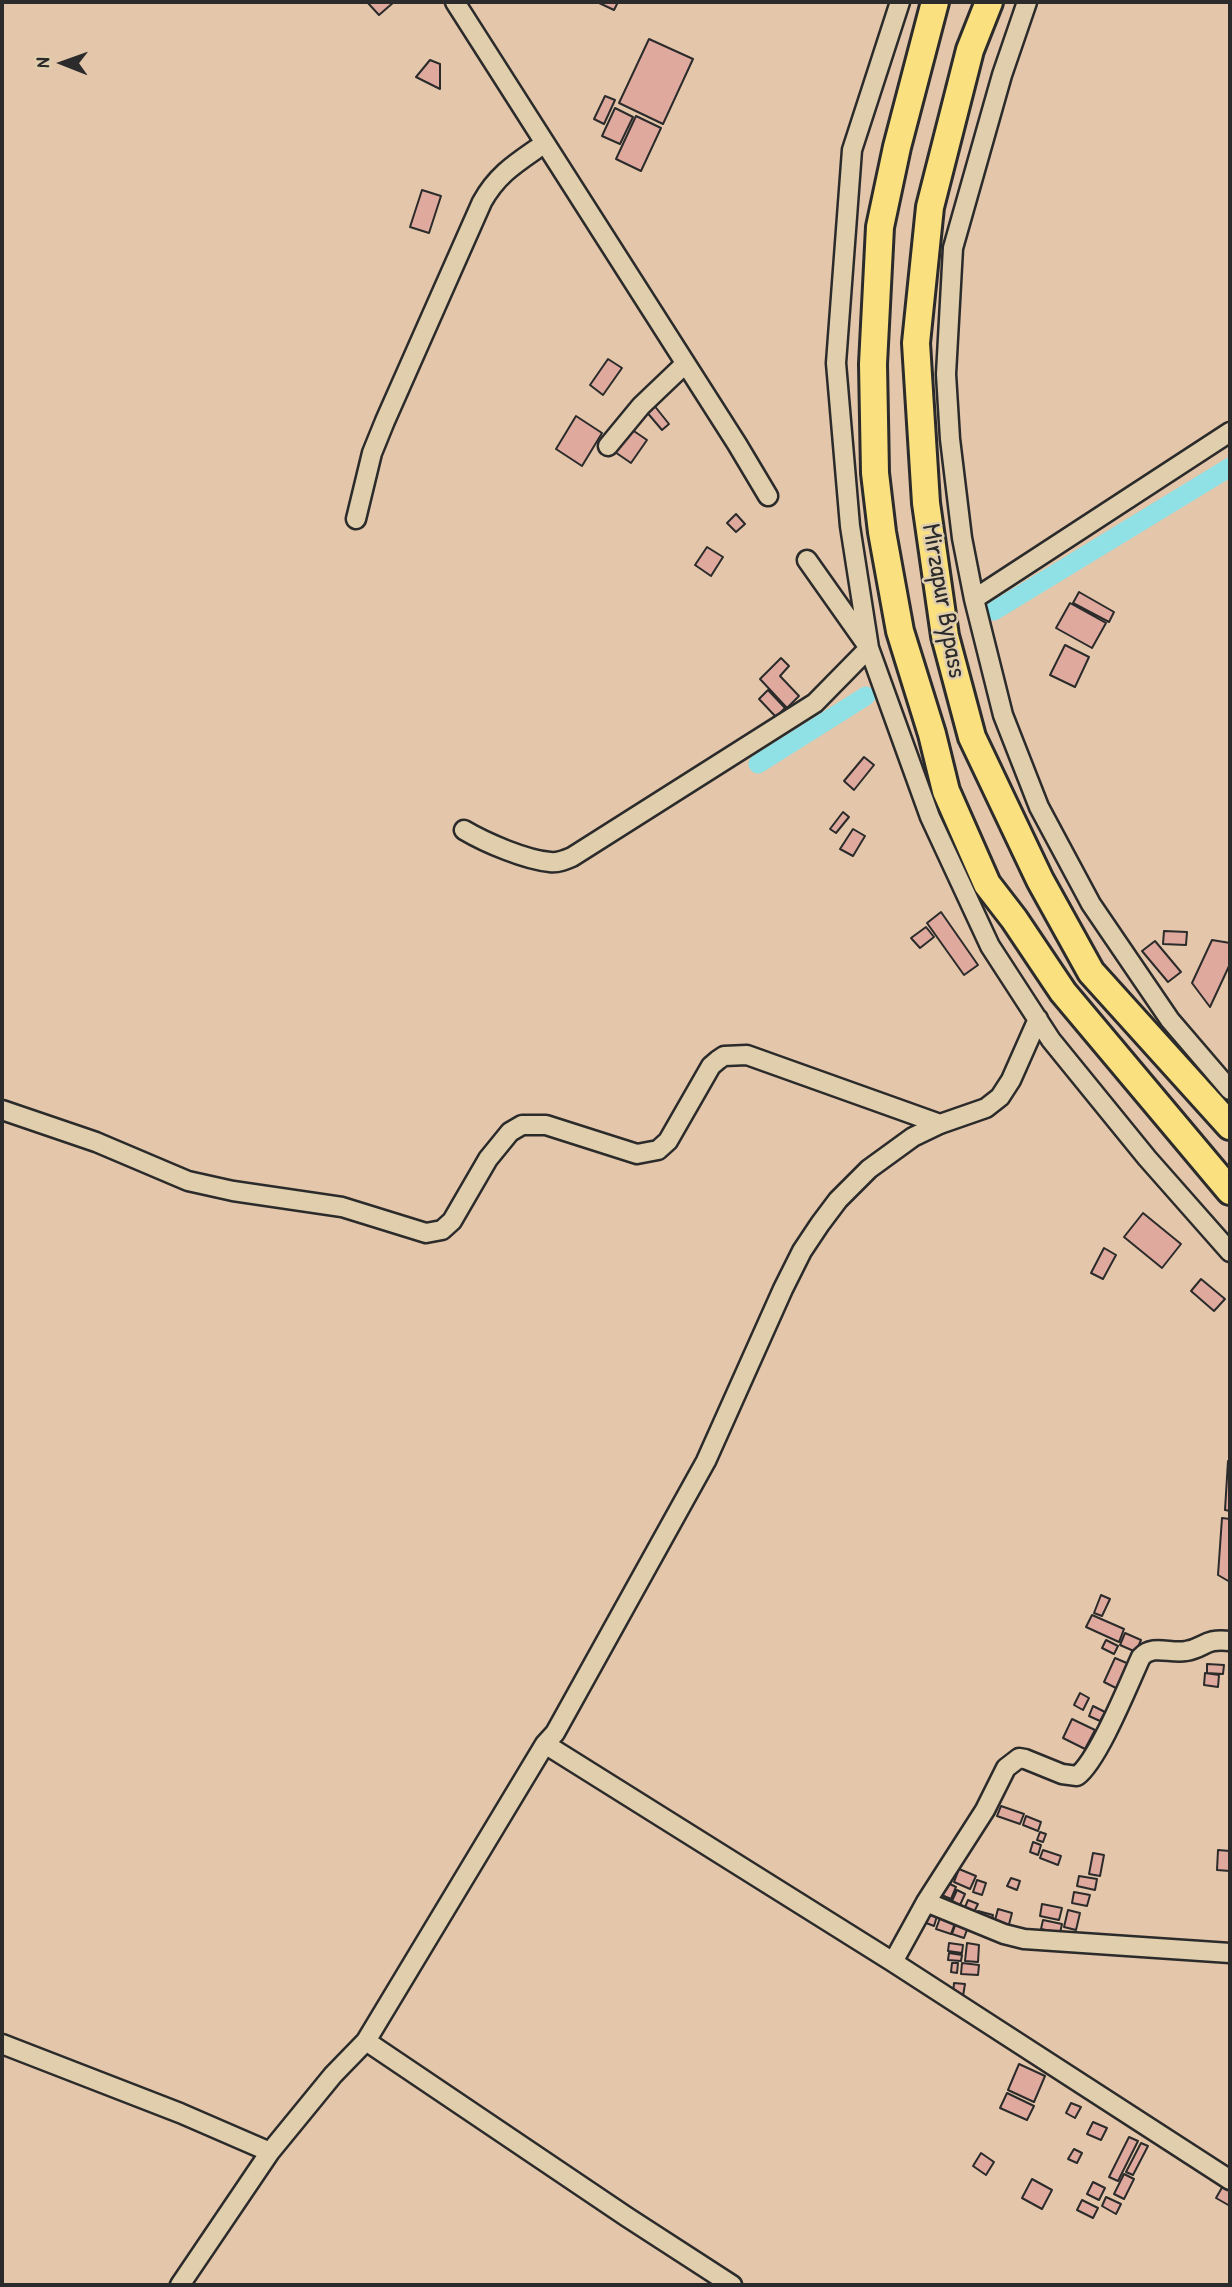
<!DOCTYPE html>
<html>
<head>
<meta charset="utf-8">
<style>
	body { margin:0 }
	#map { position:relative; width:1232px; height:2287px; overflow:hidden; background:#e4c6aa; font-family:"Patrick Hand",sans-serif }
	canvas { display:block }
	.frame { position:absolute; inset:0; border:4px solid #2b2b2b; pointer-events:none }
	.north { position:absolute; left:28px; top:28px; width:70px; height:70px; -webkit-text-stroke:5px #e1ceac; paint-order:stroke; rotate:271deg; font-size:19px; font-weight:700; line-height:28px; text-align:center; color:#2b2b2b }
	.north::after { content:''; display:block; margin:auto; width:24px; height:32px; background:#2b2b2b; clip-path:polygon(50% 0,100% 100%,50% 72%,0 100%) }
</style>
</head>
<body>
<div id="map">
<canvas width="1232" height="2287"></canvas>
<div class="frame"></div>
<div class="north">N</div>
</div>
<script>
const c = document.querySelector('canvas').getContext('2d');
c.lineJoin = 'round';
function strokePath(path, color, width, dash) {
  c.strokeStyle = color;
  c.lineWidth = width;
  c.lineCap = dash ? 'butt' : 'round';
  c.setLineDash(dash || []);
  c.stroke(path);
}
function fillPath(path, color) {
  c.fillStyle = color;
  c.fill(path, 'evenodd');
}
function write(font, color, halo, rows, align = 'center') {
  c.font = font + ' "Patrick Hand",sans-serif';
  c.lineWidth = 5;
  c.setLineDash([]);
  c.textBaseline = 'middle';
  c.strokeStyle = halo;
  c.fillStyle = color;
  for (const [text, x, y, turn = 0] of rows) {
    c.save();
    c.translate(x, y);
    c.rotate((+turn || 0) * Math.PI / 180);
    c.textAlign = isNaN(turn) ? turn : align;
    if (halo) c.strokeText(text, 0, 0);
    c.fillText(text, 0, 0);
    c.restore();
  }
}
strokePath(new Path2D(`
	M 994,611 L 1230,467
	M 758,764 L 866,696`), '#8fe1e6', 19);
const building = new Path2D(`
	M 367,2 L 394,2 L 379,15 Z
	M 597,2 L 618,2 L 614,10 Z
	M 649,39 L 693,59 L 663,124 L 619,103 Z
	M 430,60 L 440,64 L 440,89 L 416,77 Z
	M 605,96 L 615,100 L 604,124 L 594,119 Z
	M 615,108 L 633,117 L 620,144 L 602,136 Z
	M 636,116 L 661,128 L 641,171 L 616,159 Z
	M 422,190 L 441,196 L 429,233 L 410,227 Z
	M 608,359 L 622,368 L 603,395 L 590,385 Z
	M 653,404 L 669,424 L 662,430 L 645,410 Z
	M 576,416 L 602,433 L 582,466 L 556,449 Z
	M 628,427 L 647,440 L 631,463 L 612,450 Z
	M 736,514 L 745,524 L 736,532 L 727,523 Z
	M 707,547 L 723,557 L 711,576 L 695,565 Z
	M 1079,592 L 1114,612 L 1109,622 L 1073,603 Z
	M 1070,603 L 1106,623 L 1092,648 L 1056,628 Z
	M 1065,645 L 1089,657 L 1075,687 L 1050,675 Z
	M 781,658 L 789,666 L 780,676 L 799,696 L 787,708 L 760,679 Z
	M 768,690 L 785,708 L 776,717 L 759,699 Z
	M 864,757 L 874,765 L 854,790 L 844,781 Z
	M 843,812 L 849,817 L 836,833 L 830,829 Z
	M 853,829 L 865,836 L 853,856 L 840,849 Z
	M 941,912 L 978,965 L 964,975 L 927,923 Z
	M 926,927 L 934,937 L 920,948 L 911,938 Z
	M 1164,931 L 1187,932 L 1186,945 L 1163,944 Z
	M 1212,940 L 1230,943 L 1230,964 L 1210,1007 L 1192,983 Z
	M 1155,941 L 1181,972 L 1168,982 L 1142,951 Z
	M 1143,1213 L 1181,1244 L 1162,1268 L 1124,1237 Z
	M 1104,1248 L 1116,1255 L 1103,1279 L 1091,1273 Z
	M 1201,1279 L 1225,1299 L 1214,1311 L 1191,1291 Z
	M 1228,1461 L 1230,1462 L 1230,1511 L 1225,1510 Z
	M 1222,1518 L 1230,1519 L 1230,1582 L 1218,1575 Z
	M 1101,1595 L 1110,1599 L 1102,1616 L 1094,1613 Z
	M 1092,1615 L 1124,1629 L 1119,1642 L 1086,1627 Z
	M 1125,1633 L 1141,1640 L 1136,1652 L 1120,1645 Z
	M 1106,1640 L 1118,1646 L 1114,1654 L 1102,1648 Z
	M 1115,1658 L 1129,1664 L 1118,1689 L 1104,1682 Z
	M 1207,1664 L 1224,1665 L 1223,1674 L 1207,1673 Z
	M 1205,1673 L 1219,1675 L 1218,1687 L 1204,1685 Z
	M 1080,1693 L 1089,1698 L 1083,1710 L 1074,1705 Z
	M 1093,1706 L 1105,1712 L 1100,1721 L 1089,1716 Z
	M 1072,1719 L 1095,1730 L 1085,1749 L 1063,1738 Z
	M 1001,1806 L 1024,1814 L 1020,1824 L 997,1816 Z
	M 1026,1816 L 1041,1822 L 1038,1831 L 1023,1825 Z
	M 1040,1832 L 1046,1834 L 1043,1842 L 1037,1840 Z
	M 1033,1842 L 1041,1845 L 1038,1855 L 1030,1852 Z
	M 1043,1850 L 1061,1856 L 1058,1865 L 1040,1858 Z
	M 1218,1850 L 1230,1851 L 1230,1871 L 1217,1870 Z
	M 1093,1853 L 1104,1855 L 1100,1876 L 1089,1874 Z
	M 959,1869 L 976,1876 L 970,1889 L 954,1882 Z
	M 1079,1876 L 1097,1879 L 1095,1890 L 1077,1886 Z
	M 1011,1878 L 1020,1881 L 1017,1890 L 1007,1886 Z
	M 942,1880 L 956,1887 L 951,1899 L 937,1893 Z
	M 977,1880 L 986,1883 L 982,1895 L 973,1892 Z
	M 957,1890 L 965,1894 L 960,1905 L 952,1901 Z
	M 1074,1892 L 1090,1895 L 1087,1906 L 1072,1903 Z
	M 968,1900 L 978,1904 L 972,1916 L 963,1912 Z
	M 1042,1904 L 1062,1908 L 1059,1920 L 1040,1916 Z
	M 998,1909 L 1012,1913 L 1008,1928 L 994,1924 Z
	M 1068,1910 L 1080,1913 L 1076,1930 L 1064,1927 Z
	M 978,1911 L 993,1915 L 991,1923 L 976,1918 Z
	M 924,1912 L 937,1916 L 934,1926 L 921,1921 Z
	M 940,1918 L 955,1923 L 951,1934 L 936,1929 Z
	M 1043,1920 L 1062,1924 L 1060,1933 L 1041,1929 Z
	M 956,1923 L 968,1927 L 964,1938 L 952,1934 Z
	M 949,1943 L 963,1945 L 962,1953 L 948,1951 Z
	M 967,1943 L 979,1945 L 978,1962 L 965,1961 Z
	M 949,1953 L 962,1955 L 961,1961 L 948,1960 Z
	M 952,1963 L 958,1963 L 957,1973 L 951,1972 Z
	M 962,1963 L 979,1965 L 978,1975 L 961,1974 Z
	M 954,1983 L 965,1984 L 963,1996 L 953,1994 Z
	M 1019,2064 L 1045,2076 L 1034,2102 L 1008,2090 Z
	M 1007,2093 L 1034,2106 L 1027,2120 L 1000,2108 Z
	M 1071,2103 L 1081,2107 L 1075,2118 L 1066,2113 Z
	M 1093,2122 L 1107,2128 L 1101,2140 L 1087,2134 Z
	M 1129,2137 L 1138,2141 L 1118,2181 L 1109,2177 Z
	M 1141,2143 L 1148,2146 L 1133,2175 L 1126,2172 Z
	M 1074,2149 L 1082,2153 L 1077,2163 L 1068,2159 Z
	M 981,2153 L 994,2162 L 986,2175 L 973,2166 Z
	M 1124,2174 L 1134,2179 L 1124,2199 L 1114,2194 Z
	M 1032,2179 L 1052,2190 L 1042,2209 L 1022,2198 Z
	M 1093,2182 L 1105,2188 L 1099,2200 L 1087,2194 Z
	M 1224,2184 L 1230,2188 L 1230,2206 L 1216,2198 Z
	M 1106,2197 L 1121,2204 L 1116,2214 L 1102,2206 Z
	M 1082,2200 L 1098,2208 L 1093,2218 L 1077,2210 Z`);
fillPath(building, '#dfaa9d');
strokePath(building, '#2b2b2b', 2);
const minor = new Path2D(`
	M 455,2 L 737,444 L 768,496
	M 900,2 L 852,150 L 836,363 L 850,526 L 869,648 L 930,817 L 990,946 L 1051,1040 L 1147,1158 L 1230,1252
	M 1027,2 L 1002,75 L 953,248 L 946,374 L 950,439 L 962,538 L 974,599 L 1003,715 L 1039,807 L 1091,904 L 1170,1020 L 1230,1090
	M 608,446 L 641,406 L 685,364
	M 356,519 L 372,453 L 385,421 L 482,202 C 498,173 518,162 545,143
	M 807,560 L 867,645
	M 974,599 L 1230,432
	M 464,830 C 486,843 526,860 550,862 C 558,863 565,860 572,857 L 815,703 L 869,648
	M 2,1110 L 96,1142 L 188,1181 L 233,1191 L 342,1207 L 426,1233 L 442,1230 L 452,1221 L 488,1159 L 510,1132 L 522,1125 L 546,1125 L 637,1154 L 658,1150 L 668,1141 L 711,1066 L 718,1060 L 724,1056 L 747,1055 L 940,1124
	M 545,1744 L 893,1962 L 1230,2180
	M 926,1902 L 1004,1934 L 1024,1939 L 1230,1953
	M 893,1962 L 926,1902 L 985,1810 L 1006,1768 L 1019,1758 L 1025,1759 L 1062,1774 L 1077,1776 C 1098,1761 1129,1683 1141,1657 C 1153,1644 1170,1654 1186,1651 C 1205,1648 1204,1638 1230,1641
	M 366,2041 L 627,2217 L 732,2285
	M 2,2044 L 180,2113 L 270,2152
	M 180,2285 L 270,2152 L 333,2075 L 366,2041 L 545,1744 L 555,1733 L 706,1461 L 783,1289 L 802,1251 L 820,1224 L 838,1200 L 869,1169 L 913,1137 L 940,1124 L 986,1108 L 1000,1097 L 1011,1080 L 1038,1019`);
const highway = new Path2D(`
	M 935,2 L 897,147 L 880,227 L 873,364 L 875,473 L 882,532 L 900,631 L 932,734 L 946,791 L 987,884 L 1014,919 L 1063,992 L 1230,1191
	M 989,2 L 970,50 L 930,207 L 916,343 L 926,503 L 945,636 L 972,737 L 1040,880 L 1091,972 L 1230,1126`);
strokePath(minor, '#2b2b2b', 23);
strokePath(highway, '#2b2b2b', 32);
strokePath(minor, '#e1ceac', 18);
strokePath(highway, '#fbe080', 26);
write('26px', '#2b2b2b', '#e1ceac', [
	["Mirzapur Bypass",943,601,80]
]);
</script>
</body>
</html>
